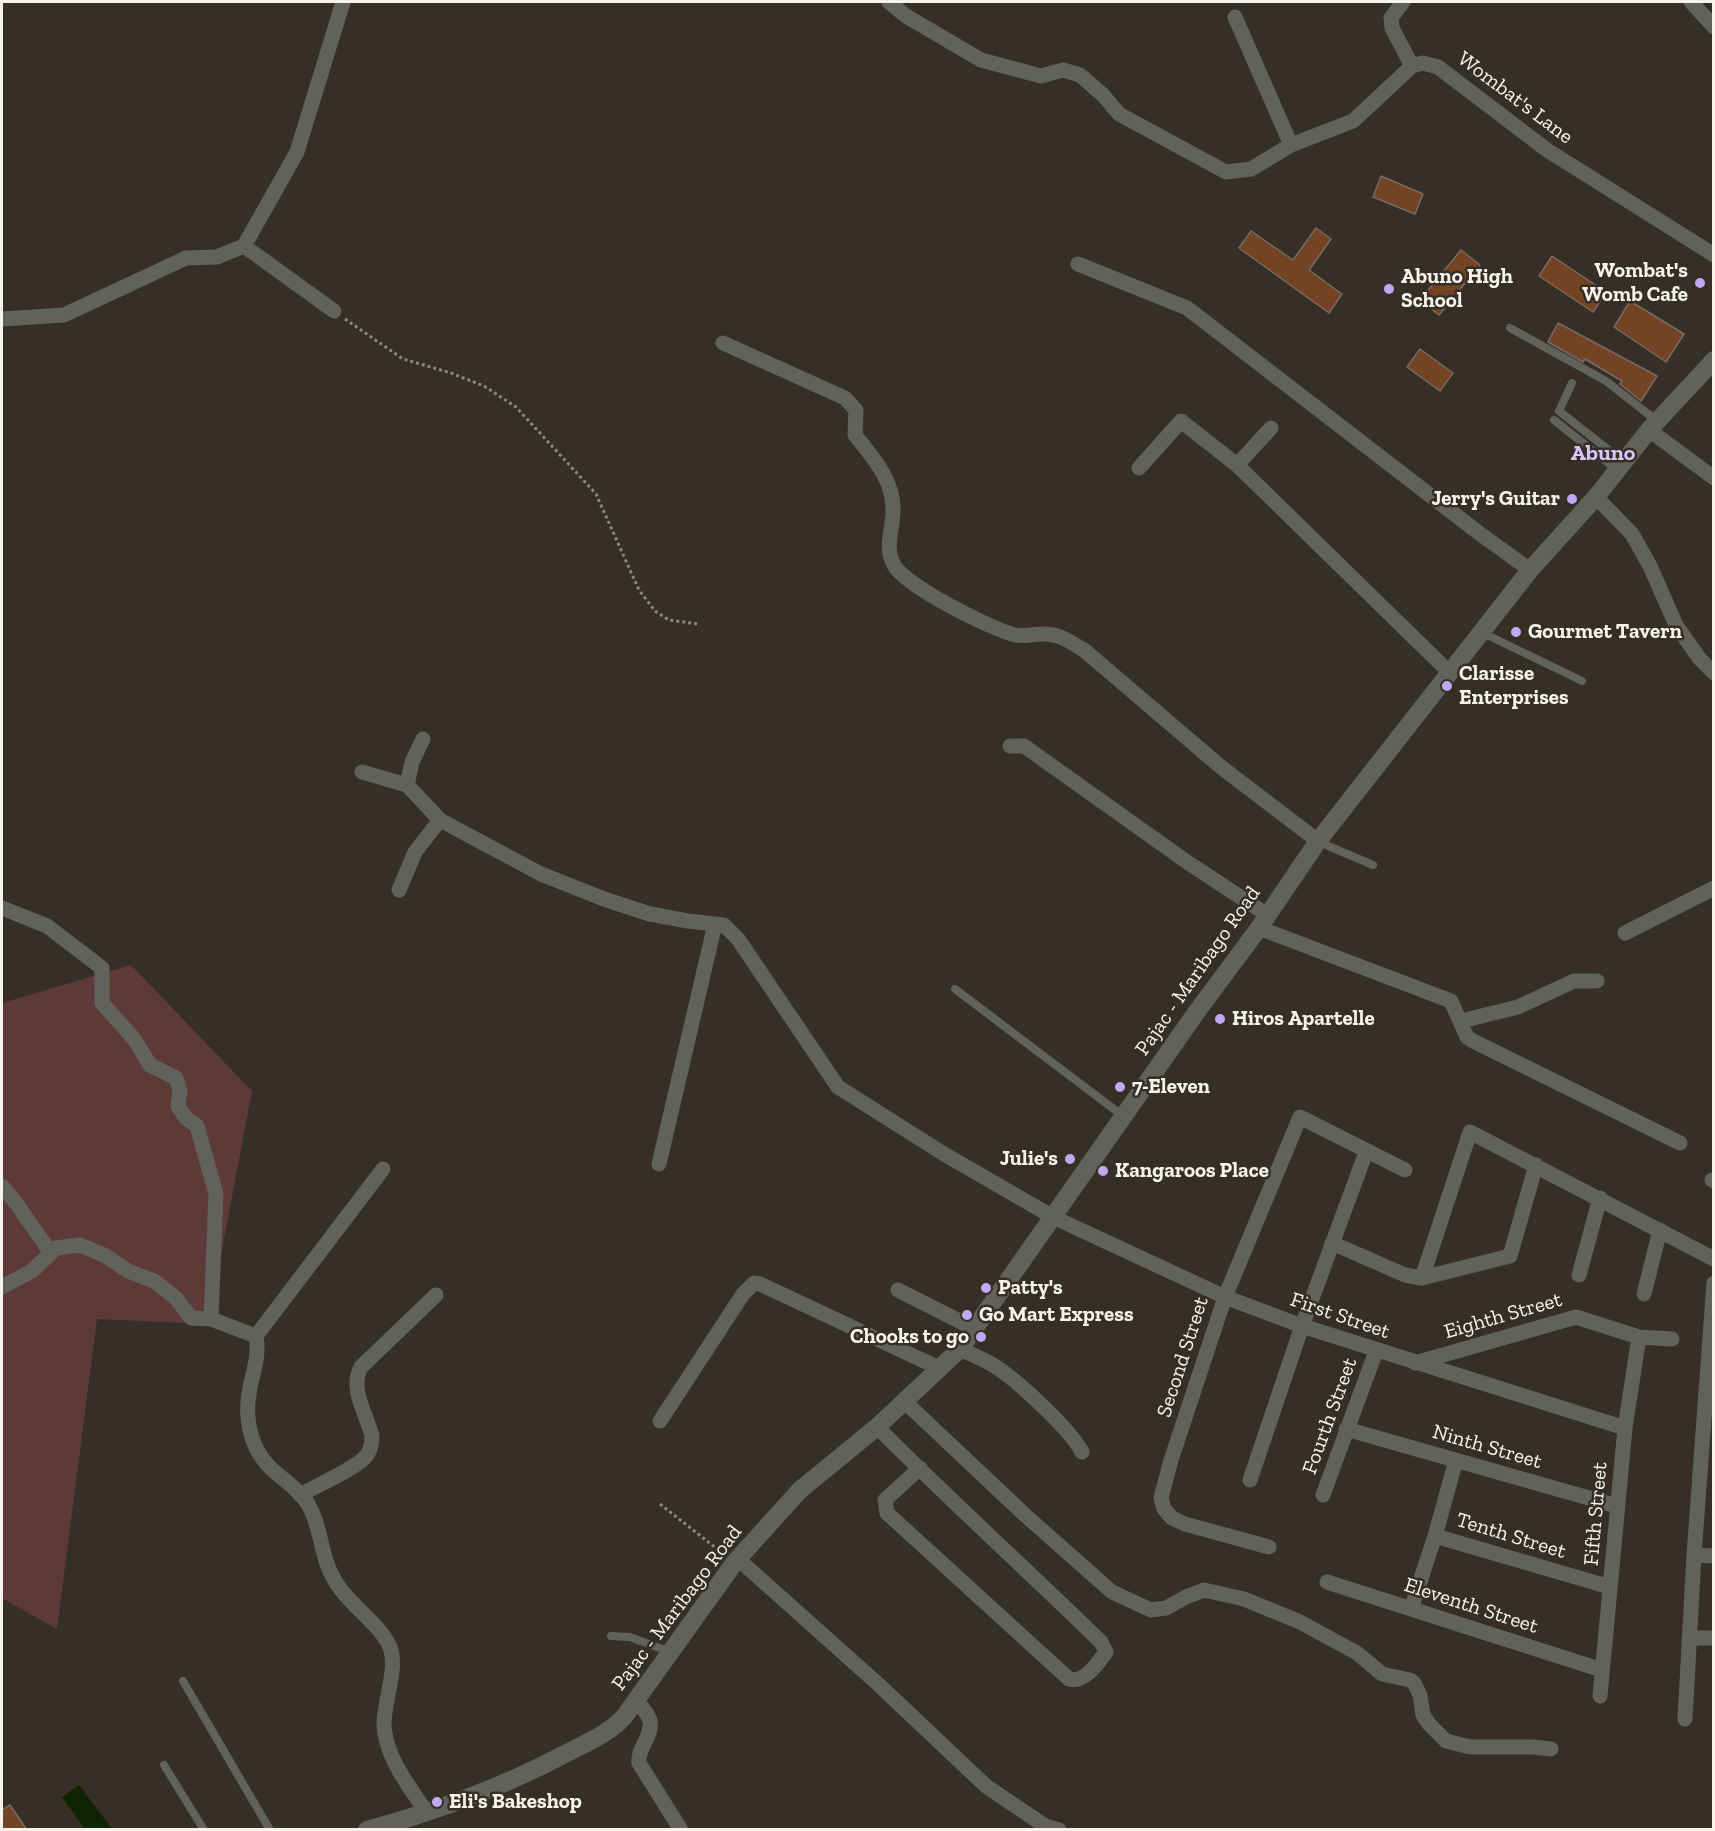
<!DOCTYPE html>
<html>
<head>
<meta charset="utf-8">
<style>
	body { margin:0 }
	#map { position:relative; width:1715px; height:1831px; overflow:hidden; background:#352f25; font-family:"Zilla Slab",serif }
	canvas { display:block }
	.frame { position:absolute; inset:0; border:3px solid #f7f3ec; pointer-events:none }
</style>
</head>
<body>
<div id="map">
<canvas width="1715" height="1831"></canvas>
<div class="frame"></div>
</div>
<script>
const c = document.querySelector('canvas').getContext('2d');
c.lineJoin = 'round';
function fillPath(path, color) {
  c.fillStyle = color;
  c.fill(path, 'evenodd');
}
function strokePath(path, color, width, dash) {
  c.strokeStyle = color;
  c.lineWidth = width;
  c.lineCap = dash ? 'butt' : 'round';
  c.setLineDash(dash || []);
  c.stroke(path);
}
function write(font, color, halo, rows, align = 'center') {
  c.font = font + ' "Zilla Slab",serif';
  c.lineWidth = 5;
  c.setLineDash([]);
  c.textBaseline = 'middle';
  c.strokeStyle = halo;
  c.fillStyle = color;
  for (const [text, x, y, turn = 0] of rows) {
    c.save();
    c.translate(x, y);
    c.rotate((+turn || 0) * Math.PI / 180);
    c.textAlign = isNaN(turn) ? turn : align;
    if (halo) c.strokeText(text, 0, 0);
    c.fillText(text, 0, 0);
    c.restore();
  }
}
fillPath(new Path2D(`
	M 131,965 L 252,1091 L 208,1324 L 97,1319 L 57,1629 L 2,1598 L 2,1003 Z`), '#5d3a38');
fillPath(new Path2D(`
	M 79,1785 L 112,1829 L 85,1829 L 62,1797 Z`), '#0e2402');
const building = new Path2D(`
	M 1381,176 L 1423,194 L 1415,214 L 1373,197 Z
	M 1316,228 L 1331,239 L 1309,270 L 1342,294 L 1329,313 L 1239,248 L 1251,231 L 1293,260 Z
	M 1461,250 L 1480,265 L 1439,315 L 1420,300 Z
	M 1552,256 L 1606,292 L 1593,312 L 1539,276 Z
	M 1630,301 L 1684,334 L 1666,362 L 1614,327 Z
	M 1558,323 L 1657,376 L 1641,401 L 1620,384 L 1622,381 L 1585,359 L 1583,362 L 1548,342 Z
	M 1420,349 L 1453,373 L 1440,391 L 1407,367 Z
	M 10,1805 L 27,1830 L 2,1830 L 2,1810 Z`);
fillPath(building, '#744324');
strokePath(building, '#786b64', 1.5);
strokePath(new Path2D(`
	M 345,319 L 403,359 L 451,373 L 484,386 L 516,407 L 596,494 L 639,590 L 655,611 L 669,620 L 698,624
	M 660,1504 L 721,1552`), '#8c877f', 3, [3, 3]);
strokePath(new Path2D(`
	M 1510,328 L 1606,381 L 1657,421
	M 1572,383 L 1559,411 L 1624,462
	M 1554,420 L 1617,470
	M 1481,632 L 1582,681
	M 1319,842 L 1373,865
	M 955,989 L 1123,1116
	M 611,1636 L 630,1637 L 670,1652
	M 183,1681 L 270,1830
	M 164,1765 L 204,1830`), '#62625d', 8);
strokePath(new Path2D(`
	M 889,2 L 906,16 L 981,60 L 1041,76 L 1063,70 L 1080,75 L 1103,95 L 1119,114 L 1226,172 L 1251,169 L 1291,145 L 1353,121 L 1412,66 L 1423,63 L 1438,67 L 1547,150 L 1714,255
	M 1403,2 L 1391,18 L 1392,28 L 1412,66
	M 1691,2 L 1714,27
	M 1235,17 L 1291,145
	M 244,246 L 334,311
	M 1078,264 L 1187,308 L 1479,533 L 1530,570
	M 2,319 L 64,315 L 186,258 L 217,257 L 244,246 L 297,152 L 343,2
	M 723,343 L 845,398 L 856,410 L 855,435 C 873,458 894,480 893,511 C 893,530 884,547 894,565 C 905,586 991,629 1015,635 C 1024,637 1034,634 1042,634 C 1059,633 1070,642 1084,650 L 1221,767 L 1318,841
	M 1649,430 L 1714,478
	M 1237,465 L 1271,428
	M 1139,468 L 1181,421 L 1237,465 L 1449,672
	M 1596,497 L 1632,534 L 1650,566 L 1676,625 L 1699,658 L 1714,673
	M 1010,746 L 1024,746 L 1187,862 L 1266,914
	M 362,772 L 407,785 L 440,820 L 541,874 L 604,899 L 650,914 L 688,921 L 724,925 L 738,939 L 838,1087 L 944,1154 L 1053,1217 L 1225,1297 L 1302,1326 L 1625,1428
	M 407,785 L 412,762 L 423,739
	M 399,890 L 415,852 L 440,820
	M 2,908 L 47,926 L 102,968 L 102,1003 L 134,1039 L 150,1065 L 176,1078 L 180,1091 L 178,1106 L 186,1118 L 197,1126 L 216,1194 L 211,1319 L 256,1336
	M 1259,928 L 1451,1001 L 1467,1037 L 1473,1041 L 1680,1143
	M 1625,933 L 1714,888
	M 1461,1021 L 1518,1007 L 1574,981 L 1597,981
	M 659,1164 L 715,924
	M 383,1169 L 256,1336 C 260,1357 252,1373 249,1394 C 246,1409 248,1428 254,1443 C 266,1474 293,1480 308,1504 C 322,1527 320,1557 335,1581 C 348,1604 380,1624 390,1647 C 398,1668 384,1701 384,1724 C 385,1757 409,1786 427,1813
	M 1712,1180 L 1714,1181
	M 2,1186 L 16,1203 L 51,1253
	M 1332,1243 L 1405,1275 L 1422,1278 L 1510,1256 L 1536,1165
	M 1579,1275 L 1600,1198
	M 1422,1278 L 1470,1132 L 1714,1259
	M 2,1287 L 32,1271 L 56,1248 L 80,1245 L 106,1256 L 128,1271 L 154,1281 L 176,1298 L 191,1318 L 211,1319
	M 898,1290 L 973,1328
	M 1644,1294 L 1660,1230
	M 960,1349 C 971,1354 983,1359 993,1365 C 1016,1379 1070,1429 1082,1452
	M 1415,1363 L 1576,1317 L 1639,1337 L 1672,1339
	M 904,1401 L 1025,1515 L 1112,1592 L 1151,1610 L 1166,1608 L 1186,1597 L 1204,1590 L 1244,1599 L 1300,1622 L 1357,1653 L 1382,1674 L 1410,1680 L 1414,1683 L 1420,1695 L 1423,1715 L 1429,1724 L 1446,1741 L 1470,1747 L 1533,1747 L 1551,1749
	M 660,1421 L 743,1294 L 754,1283 L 760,1284 L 939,1368
	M 877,1427 C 950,1500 1027,1570 1101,1642 L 1106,1652 C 1098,1663 1084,1684 1069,1679 L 887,1513 L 885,1500 L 920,1468
	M 1346,1429 L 1617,1506
	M 1250,1480 L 1302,1326 L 1366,1152
	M 300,1495 C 314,1487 359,1467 367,1455 C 371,1449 372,1443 372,1436 C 367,1415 349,1389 361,1367 L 436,1295
	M 1323,1495 L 1376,1351
	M 1435,1536 L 1610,1587
	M 1269,1547 L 1185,1524 L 1172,1518 L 1164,1509 L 1161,1498 L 1171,1460 L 1225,1297 L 1300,1117 L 1405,1170
	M 1694,1555 L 1714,1556
	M 738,1559 L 878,1684 L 986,1786 L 1045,1826 L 1059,1830
	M 1327,1582 L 1602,1670
	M 1411,1609 L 1435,1536 L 1456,1460
	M 1689,1638 L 1714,1638
	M 1600,1696 L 1625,1428 L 1639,1337
	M 636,1700 C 641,1706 648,1713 650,1721 C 653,1736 637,1748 639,1763 L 681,1830
	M 1685,1719 L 1694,1555 L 1714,1283`), '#62625d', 15);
strokePath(new Path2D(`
	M 367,1830 C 437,1811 501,1788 565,1754 C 586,1743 608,1734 624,1717 L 735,1562 L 800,1490 L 877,1427 L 960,1349 L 1198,1010 L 1259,928 L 1318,841 L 1530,570 L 1596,497 L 1649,430 L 1714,360`), '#62625d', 18);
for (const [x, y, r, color] of [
	[1700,283,6,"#c0a8f4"],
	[1389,289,6,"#c0a8f4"],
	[1572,499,6,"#c0a8f4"],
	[1516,632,6,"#c0a8f4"],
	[1447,686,6,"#c0a8f4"],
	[1220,1019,6,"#c0a8f4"],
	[1120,1087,6,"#c0a8f4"],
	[1070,1159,6,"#c0a8f4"],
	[1103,1171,6,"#c0a8f4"],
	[986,1288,6,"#c0a8f4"],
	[967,1315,6,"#c0a8f4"],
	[981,1337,6,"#c0a8f4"],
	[437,1802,6,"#c0a8f4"]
]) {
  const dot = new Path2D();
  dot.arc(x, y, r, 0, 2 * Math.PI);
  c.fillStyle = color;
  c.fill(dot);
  strokePath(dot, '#352f25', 2);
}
write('21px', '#f7f3ec', '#352f25', [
	["Wombat's Lane",1515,98,37],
	["Pajac - Maribago Road",1198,971,-55],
	["First Street",1340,1316,19],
	["Eighth Street",1503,1316,-16],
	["Second Street",1183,1357,-72],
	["Fourth Street",1330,1416,-70],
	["Ninth Street",1487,1447,16],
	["Fifth Street",1596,1514,-85],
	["Tenth Street",1511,1536,17],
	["Eleventh Street",1471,1606,18],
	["Pajac - Maribago Road",677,1608,-53]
]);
write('bold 21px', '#f7f3ec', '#352f25', [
	["Wombat's",1688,271,"right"],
	["Womb Cafe",1688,295,"right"],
	["Abuno High",1401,277],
	["School",1401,301],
	["Jerry's Guitar",1560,499,"right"],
	["Gourmet Tavern",1528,632],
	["Clarisse",1459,674],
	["Enterprises",1459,698],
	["Hiros Apartelle",1232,1019],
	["7-Eleven",1132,1087],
	["Julie's",1058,1159,"right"],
	["Kangaroos Place",1115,1171],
	["Patty's",998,1288],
	["Go Mart Express",979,1315],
	["Chooks to go",969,1337,"right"],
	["Eli's Bakeshop",449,1802]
], 'left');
write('bold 22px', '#d7c6ff', '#352f25', [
	["Abuno",1603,454]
]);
</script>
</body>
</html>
